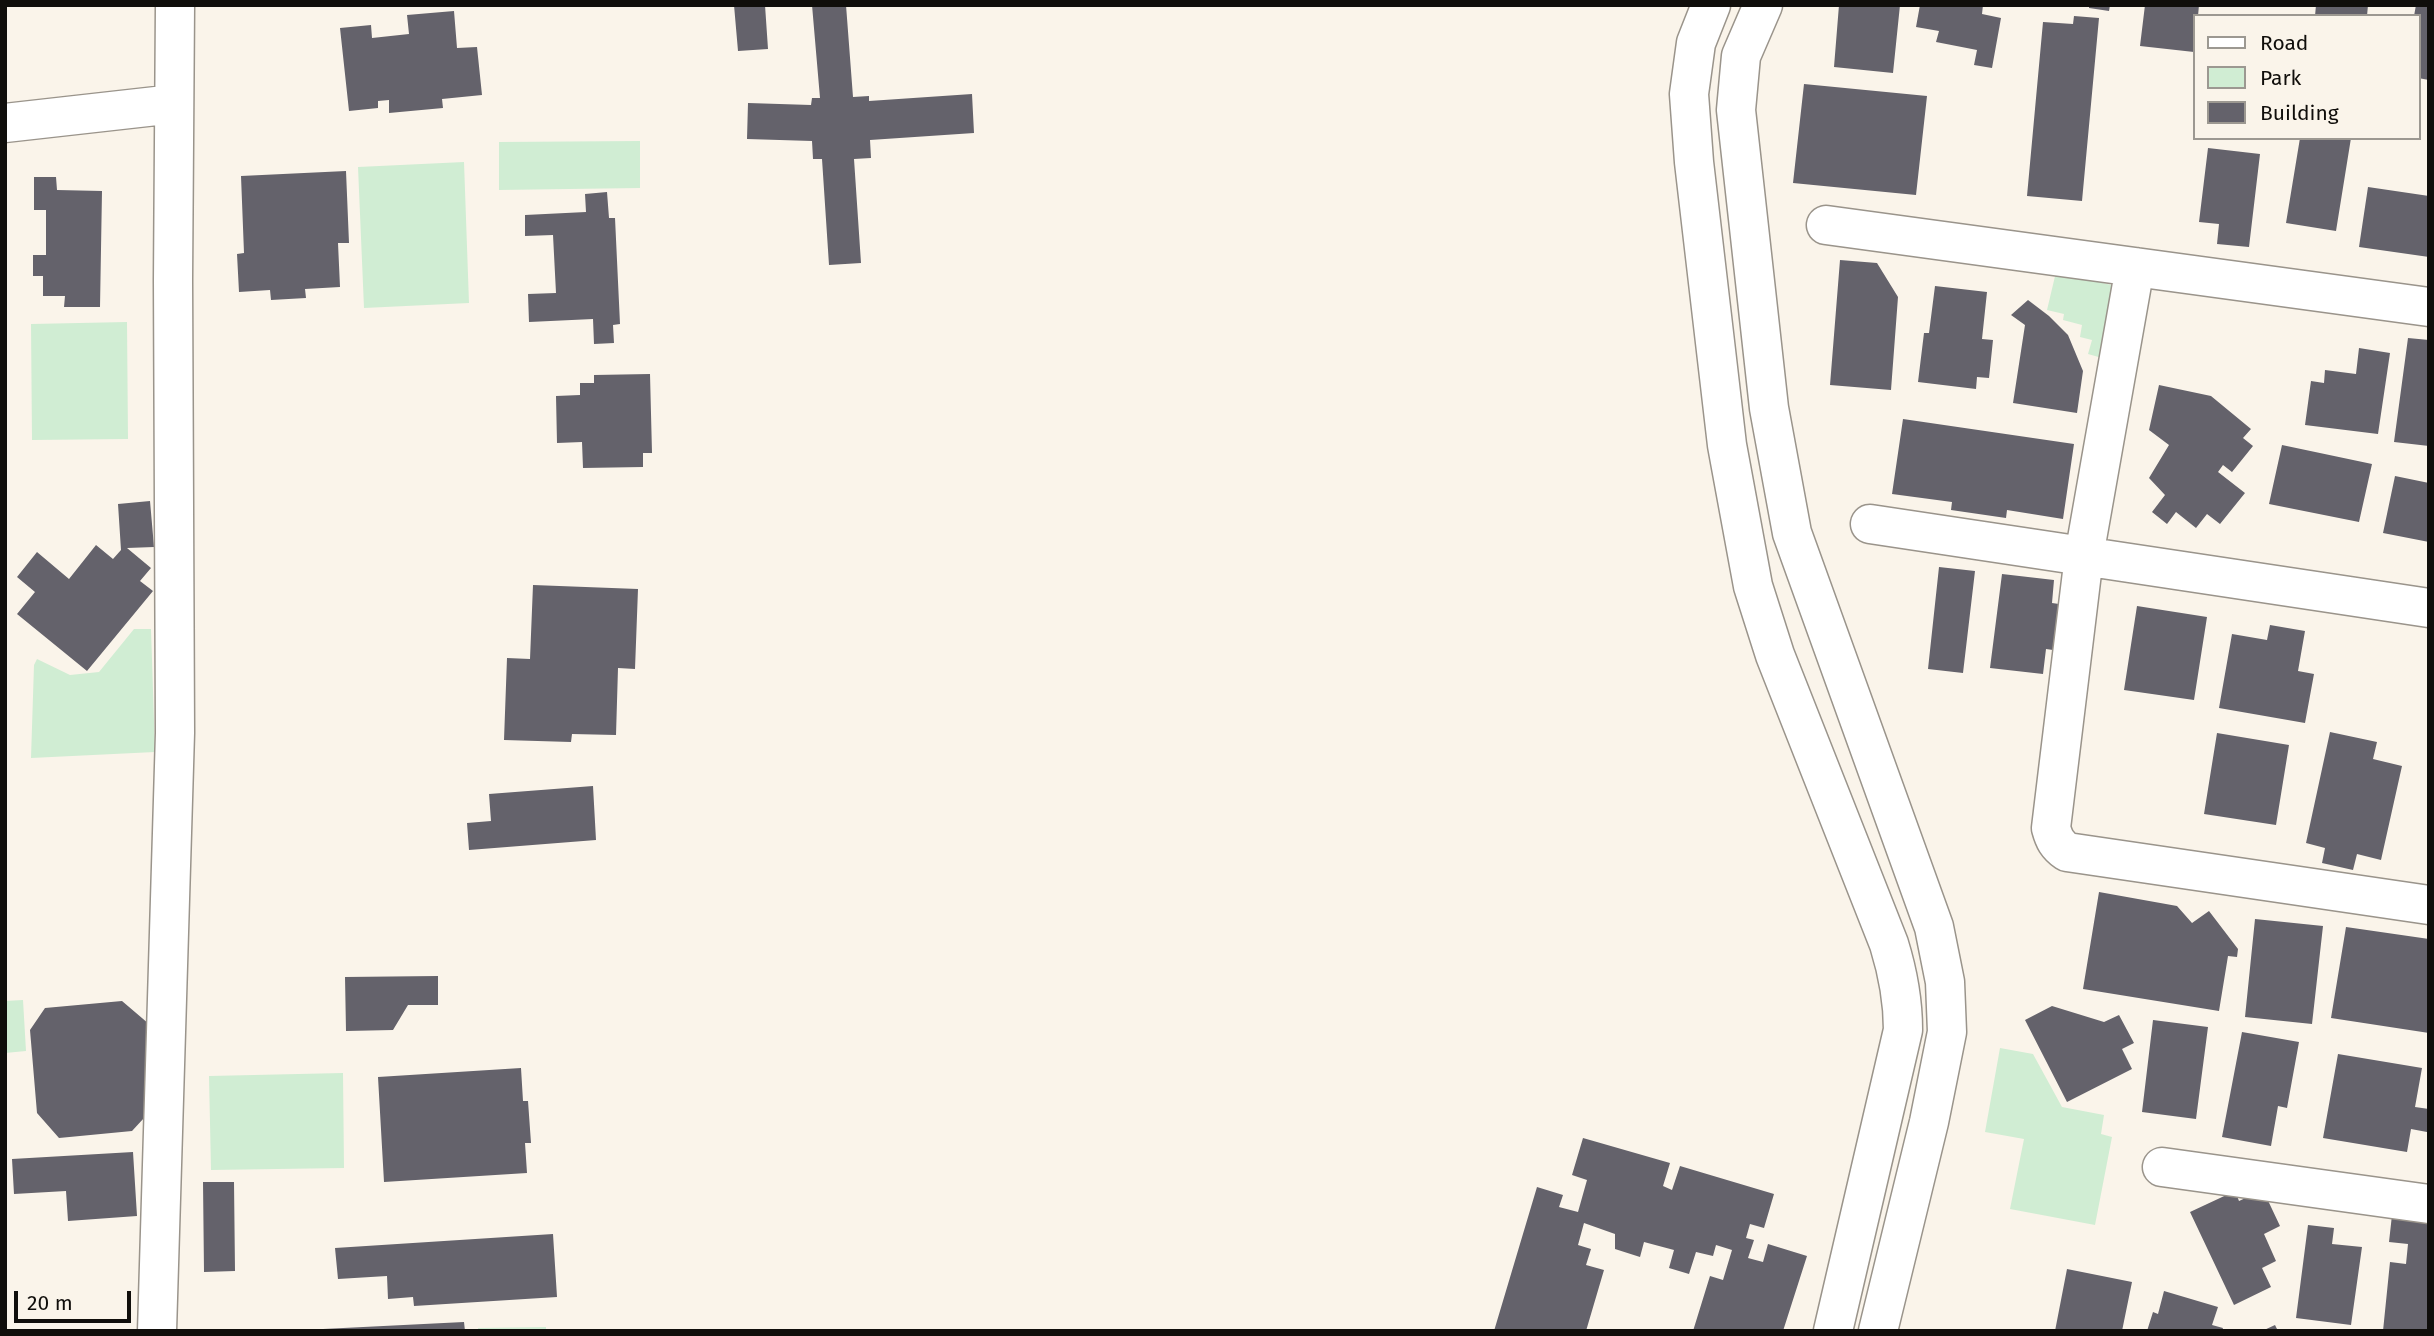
<!DOCTYPE html>
<html>
<head>
<meta charset="utf-8">
<style>
	body { margin:0 }
	#map { position:relative; width:2434px; height:1336px; overflow:hidden; background:#faf4ea; font-family:"Fira Sans",sans-serif }
	canvas { display:block }
	.frame { position:absolute; inset:0; border:7px solid #100e0b; pointer-events:none }
	.legend { position:absolute; left:2193px; top:14px; width:228px; height:126px; box-sizing:border-box; background:#faf4ea; border:2px solid #9c9891; margin:0; padding:9px 12px; list-style:none; font-size:21px; color:#100e0b }
	.legend li { display:flex; align-items:center; gap:14px; height:35px }
	.legend b { width:35px; border:2px solid #9c9891 }
	.scale { position:absolute; left:14px; top:1291px; width:117px; height:32px; box-sizing:border-box; border:4px solid #100e0b; border-top:0; padding-left:9px; font-size:21px; line-height:24px; white-space:nowrap; color:#100e0b; -webkit-text-stroke:5px #faf4ea; paint-order:stroke }
</style>
</head>
<body>
<div id="map">
<canvas width="2434" height="1336"></canvas>
<div class="frame"></div>
<ul class="legend">
<li><b style="height:9px;background:#fff"></b>Road</li>
<li><b style="height:19px;background:#d0edd3"></b>Park</li>
<li><b style="height:19px;background:#64626b"></b>Building</li>
</ul>
<div class="scale">20 m</div>
</div>
<script>
const c = document.querySelector('canvas').getContext('2d');
c.lineJoin = 'round';
function fillPath(path, color) {
  c.fillStyle = color;
  c.fill(path, 'evenodd');
}
function strokePath(path, color, width, dash) {
  c.strokeStyle = color;
  c.lineWidth = width;
  c.lineCap = dash ? 'butt' : 'round';
  c.setLineDash(dash || []);
  c.stroke(path);
}
fillPath(new Path2D(`
	M 640,141 L 640,188 L 499,190 L 499,142 Z
	M 464,162 L 469,303 L 364,308 L 358,167 Z
	M 2056,272 L 2120,287 L 2102,358 L 2088,354 L 2092,340 L 2080,337 L 2082,325 L 2063,320 L 2064,314 L 2047,310 Z
	M 127,322 L 128,439 L 32,440 L 31,324 Z
	M 134,629 L 151,629 L 155,752 L 31,758 L 34,665 L 37,659 L 70,675 L 99,672 Z
	M 23,1000 L 26,1051 L 5,1053 L 5,1001 Z
	M 2000,1048 L 2033,1054 L 2062,1107 L 2104,1115 L 2101,1134 L 2112,1137 L 2095,1225 L 2010,1209 L 2024,1139 L 1985,1132 Z
	M 343,1073 L 344,1168 L 211,1170 L 209,1076 Z
	M 546,1327 L 546,1331 L 478,1331 L 478,1328 Z`), '#d0edd3');
fillPath(new Path2D(`
	M 734,5 L 765,5 L 768,49 L 738,51 Z
	M 812,5 L 846,5 L 853,97 L 869,96 L 869,101 L 972,94 L 974,133 L 870,140 L 871,158 L 854,159 L 861,263 L 829,265 L 822,159 L 813,159 L 812,141 L 747,139 L 748,103 L 811,105 L 812,98 L 820,98 Z
	M 1839,5 L 1900,5 L 1893,73 L 1834,67 Z
	M 1920,5 L 1983,5 L 1982,14 L 2001,18 L 1992,68 L 1974,65 L 1977,50 L 1936,42 L 1939,31 L 1916,27 Z
	M 2089,5 L 2110,5 L 2109,11 L 2089,8 Z
	M 2145,5 L 2199,5 L 2198,16 L 2194,16 L 2194,52 L 2140,46 Z
	M 2316,5 L 2368,5 L 2367,16 L 2315,16 Z
	M 2416,5 L 2429,6 L 2429,80 L 2418,78 L 2418,16 L 2414,16 Z
	M 454,11 L 457,48 L 477,47 L 482,95 L 442,99 L 443,108 L 389,113 L 389,100 L 378,101 L 378,108 L 349,111 L 340,28 L 371,25 L 372,38 L 409,34 L 407,15 Z
	M 2074,16 L 2099,18 L 2082,201 L 2027,196 L 2043,22 L 2073,24 Z
	M 1804,84 L 1927,96 L 1916,195 L 1793,183 Z
	M 2300,138 L 2351,138 L 2336,231 L 2286,223 Z
	M 2208,148 L 2260,154 L 2249,247 L 2217,244 L 2219,224 L 2199,222 Z
	M 346,171 L 349,243 L 338,243 L 340,287 L 305,289 L 306,298 L 271,300 L 270,290 L 239,292 L 237,254 L 244,253 L 241,176 Z
	M 34,177 L 56,177 L 57,190 L 102,191 L 100,307 L 64,307 L 65,296 L 43,296 L 43,276 L 33,276 L 33,255 L 46,255 L 46,210 L 34,210 Z
	M 2368,187 L 2429,196 L 2429,257 L 2359,247 Z
	M 607,192 L 609,218 L 615,218 L 620,324 L 613,325 L 614,343 L 594,344 L 593,319 L 529,322 L 528,294 L 556,293 L 553,235 L 525,236 L 525,215 L 586,212 L 585,194 Z
	M 1840,260 L 1877,263 L 1898,297 L 1891,390 L 1830,385 Z
	M 1935,286 L 1987,292 L 1982,339 L 1993,340 L 1989,378 L 1977,377 L 1976,389 L 1918,382 L 1924,333 L 1929,333 Z
	M 2028,300 L 2049,316 L 2068,335 L 2083,371 L 2077,413 L 2013,403 L 2025,325 L 2011,315 Z
	M 2408,338 L 2429,340 L 2429,446 L 2394,442 Z
	M 2359,348 L 2390,353 L 2378,434 L 2305,425 L 2311,381 L 2324,383 L 2325,370 L 2356,374 Z
	M 650,374 L 652,453 L 643,453 L 643,467 L 583,468 L 582,442 L 557,443 L 556,396 L 580,395 L 580,383 L 594,383 L 594,375 Z
	M 2159,385 L 2211,396 L 2251,429 L 2243,438 L 2253,446 L 2232,472 L 2223,465 L 2218,472 L 2245,493 L 2220,524 L 2207,514 L 2196,528 L 2176,512 L 2167,524 L 2152,512 L 2165,495 L 2149,478 L 2169,445 L 2149,430 Z
	M 1903,419 L 2074,444 L 2063,519 L 2007,510 L 2006,518 L 1951,510 L 1952,502 L 1892,494 Z
	M 2282,445 L 2372,464 L 2359,522 L 2269,504 Z
	M 2395,476 L 2429,483 L 2429,542 L 2383,533 Z
	M 150,501 L 154,547 L 127,548 L 151,568 L 140,581 L 153,591 L 87,671 L 17,614 L 35,592 L 17,577 L 37,552 L 69,579 L 96,545 L 113,559 L 121,550 L 118,504 Z
	M 1939,567 L 1975,571 L 1963,673 L 1928,669 Z
	M 2002,574 L 2054,580 L 2052,603 L 2059,604 L 2053,650 L 2046,649 L 2043,674 L 1990,668 Z
	M 533,585 L 638,589 L 635,669 L 618,668 L 616,735 L 572,734 L 571,742 L 504,740 L 507,658 L 530,659 Z
	M 2137,606 L 2207,617 L 2194,700 L 2124,690 Z
	M 2270,625 L 2305,631 L 2298,671 L 2314,674 L 2305,723 L 2219,708 L 2232,634 L 2267,640 Z
	M 2330,732 L 2377,742 L 2373,759 L 2402,766 L 2381,860 L 2357,854 L 2353,870 L 2322,863 L 2325,848 L 2306,843 Z
	M 2217,733 L 2289,745 L 2276,825 L 2204,814 Z
	M 593,786 L 596,840 L 469,850 L 467,823 L 491,821 L 489,794 Z
	M 2099,892 L 2177,906 L 2192,923 L 2209,911 L 2238,949 L 2237,957 L 2228,956 L 2219,1011 L 2083,989 Z
	M 2255,919 L 2323,926 L 2312,1024 L 2245,1017 Z
	M 2346,927 L 2429,939 L 2429,1033 L 2331,1018 Z
	M 438,976 L 438,1005 L 408,1005 L 393,1030 L 346,1031 L 345,977 Z
	M 122,1001 L 149,1024 L 156,1105 L 132,1131 L 59,1138 L 37,1113 L 30,1030 L 45,1008 Z
	M 2052,1006 L 2104,1022 L 2119,1015 L 2134,1043 L 2122,1049 L 2132,1069 L 2067,1102 L 2025,1020 Z
	M 2153,1020 L 2208,1027 L 2196,1119 L 2142,1112 Z
	M 2242,1032 L 2299,1042 L 2287,1108 L 2278,1106 L 2271,1146 L 2222,1137 Z
	M 2338,1054 L 2422,1068 L 2415,1107 L 2429,1109 L 2427,1132 L 2411,1129 L 2407,1152 L 2323,1138 Z
	M 521,1068 L 523,1101 L 528,1101 L 531,1143 L 525,1143 L 527,1173 L 384,1182 L 378,1077 Z
	M 1583,1138 L 1670,1163 L 1663,1186 L 1672,1190 L 1680,1166 L 1774,1194 L 1764,1228 L 1750,1224 L 1746,1238 L 1754,1240 L 1748,1258 L 1763,1262 L 1768,1244 L 1807,1256 L 1783,1331 L 1693,1331 L 1710,1276 L 1723,1280 L 1732,1250 L 1716,1245 L 1713,1256 L 1696,1252 L 1689,1274 L 1669,1268 L 1674,1250 L 1644,1242 L 1640,1257 L 1615,1249 L 1615,1234 L 1584,1223 L 1578,1245 L 1591,1249 L 1586,1265 L 1604,1270 L 1586,1331 L 1494,1331 L 1537,1187 L 1563,1195 L 1559,1207 L 1578,1212 L 1587,1180 L 1572,1175 Z
	M 133,1152 L 137,1216 L 68,1221 L 66,1191 L 14,1194 L 12,1159 Z
	M 203,1182 L 234,1182 L 235,1271 L 204,1272 Z
	M 2263,1190 L 2280,1226 L 2264,1234 L 2276,1261 L 2262,1268 L 2271,1287 L 2234,1305 L 2190,1212 L 2235,1191 L 2239,1201 Z
	M 2393,1206 L 2429,1209 L 2429,1330 L 2411,1329 L 2411,1331 L 2383,1331 L 2390,1262 L 2406,1264 L 2408,1244 L 2389,1242 Z
	M 2308,1225 L 2334,1228 L 2332,1244 L 2362,1247 L 2351,1325 L 2296,1318 Z
	M 553,1234 L 557,1297 L 414,1306 L 413,1297 L 388,1299 L 387,1276 L 338,1279 L 335,1248 Z
	M 2067,1269 L 2132,1282 L 2122,1331 L 2055,1331 Z
	M 2164,1291 L 2218,1307 L 2212,1325 L 2223,1328 L 2222,1331 L 2147,1331 L 2153,1312 L 2158,1314 Z
	M 464,1322 L 465,1331 L 323,1331 L 323,1329 Z
	M 2275,1325 L 2278,1331 L 2262,1331 Z`), '#64626b');
const minor = new Path2D(`
	M 1711,5 L 1696,43 L 1689,94 L 1694,162 L 1727,445 L 1753,586 L 1775,655 L 1889,944 C 1898,973 1903,999 1903,1030 L 1833,1331
	M 1763,5 L 1741,56 L 1736,110 L 1769,408 L 1792,533 L 1934,927 L 1945,982 L 1947,1032 L 1929,1122 L 1878,1331
	M 5,123 L 174,104
	M 1826,225 L 2429,307
	M 2135,267 L 2084,556 L 2051,828 C 2054,839 2057,845 2067,852 L 2429,905
	M 1870,524 L 2429,608
	M 2162,1167 L 2429,1204
	M 157,1331 L 175,733 L 173,280 L 175,5`);
strokePath(minor, '#9a948b', 41);
strokePath(minor, '#fff', 38);
</script>
</body>
</html>
